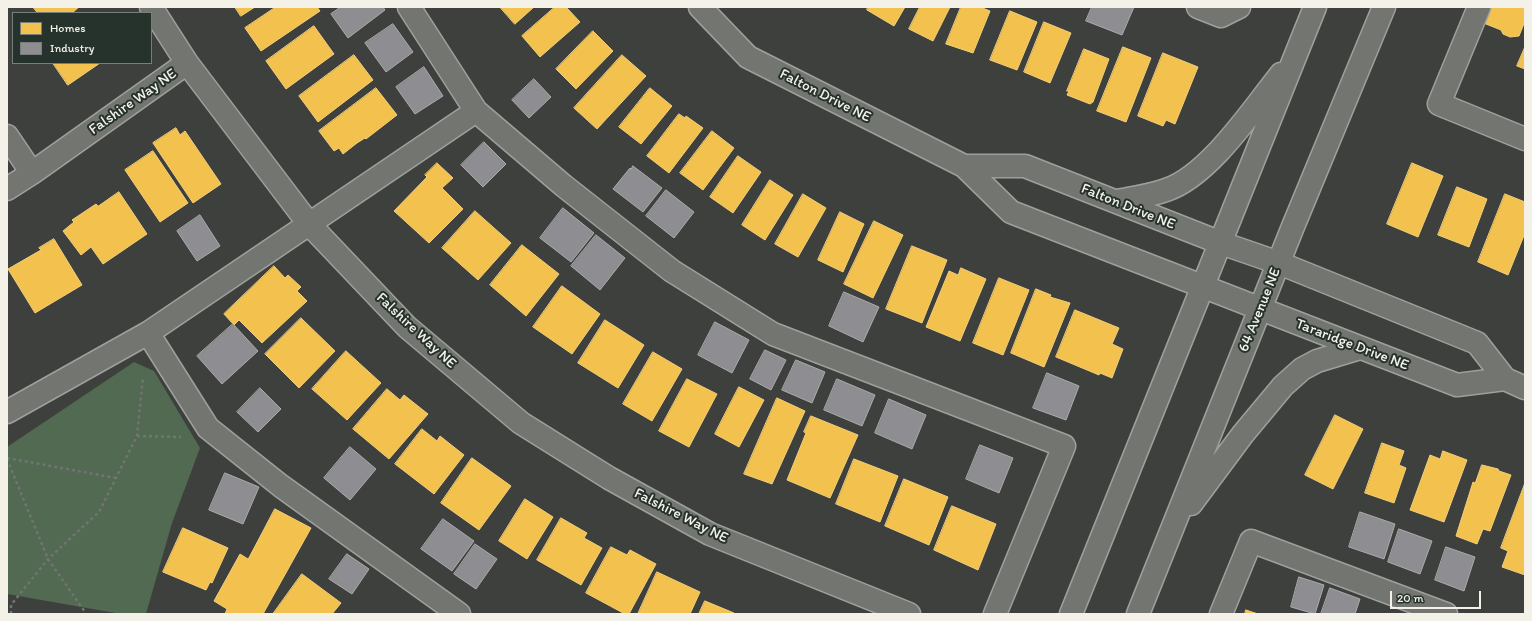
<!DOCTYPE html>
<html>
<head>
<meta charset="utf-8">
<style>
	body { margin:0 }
	#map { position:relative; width:1532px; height:621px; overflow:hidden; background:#3d403c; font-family:Itim,sans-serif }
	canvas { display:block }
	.frame { position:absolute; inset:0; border:8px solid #f4f1e8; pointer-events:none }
	.legend { position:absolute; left:12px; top:12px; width:140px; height:52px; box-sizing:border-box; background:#26332d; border:1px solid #787f78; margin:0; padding:5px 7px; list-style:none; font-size:12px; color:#f4f1e8 }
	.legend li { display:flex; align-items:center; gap:8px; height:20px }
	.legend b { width:20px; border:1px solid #787f78 }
	.scale { position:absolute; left:1390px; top:591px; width:91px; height:18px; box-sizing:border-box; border:2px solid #f4f1e8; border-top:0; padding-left:5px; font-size:12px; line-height:14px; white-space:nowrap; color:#f4f1e8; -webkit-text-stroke:3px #26332d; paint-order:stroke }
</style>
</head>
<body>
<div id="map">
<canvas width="1532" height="621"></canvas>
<div class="frame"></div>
<ul class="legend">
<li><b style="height:11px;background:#f2c14e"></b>Homes</li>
<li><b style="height:11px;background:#8d8d92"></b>Industry</li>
</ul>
<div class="scale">20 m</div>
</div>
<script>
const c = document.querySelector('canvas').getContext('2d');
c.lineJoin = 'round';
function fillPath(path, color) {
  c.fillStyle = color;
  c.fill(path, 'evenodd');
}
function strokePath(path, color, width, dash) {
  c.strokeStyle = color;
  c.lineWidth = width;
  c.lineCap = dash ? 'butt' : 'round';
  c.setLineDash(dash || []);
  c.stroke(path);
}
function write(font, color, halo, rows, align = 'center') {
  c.font = font + ' Itim,sans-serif';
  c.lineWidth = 4;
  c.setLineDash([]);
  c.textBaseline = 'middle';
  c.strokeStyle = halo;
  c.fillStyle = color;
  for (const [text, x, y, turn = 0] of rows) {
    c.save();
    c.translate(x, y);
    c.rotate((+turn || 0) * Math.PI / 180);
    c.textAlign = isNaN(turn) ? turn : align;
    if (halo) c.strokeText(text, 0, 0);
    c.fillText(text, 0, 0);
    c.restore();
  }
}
fillPath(new Path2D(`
	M 134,362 L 154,371 L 200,448 L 172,523 L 146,614 L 121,614 L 7,594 L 7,447 Z`), '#526952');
const homes = new Path2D(`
	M 33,7 L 79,7 L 72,13 L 38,13 Z
	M 235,7 L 255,7 L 241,16 Z
	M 276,7 L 317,7 L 320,11 L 261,51 L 245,28 Z
	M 500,7 L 534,7 L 515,24 Z
	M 555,7 L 566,7 L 580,22 L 540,57 L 522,36 Z
	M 868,7 L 905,7 L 894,26 L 867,10 Z
	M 920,7 L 950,7 L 933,41 L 909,29 Z
	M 961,7 L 980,7 L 990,11 L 973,53 L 946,44 Z
	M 1485,7 L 1525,7 L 1525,21 L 1519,36 L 1510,37 L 1503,34 L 1501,30 L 1481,22 Z
	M 1010,11 L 1037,22 L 1017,70 L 990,60 Z
	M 1044,22 L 1071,33 L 1050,83 L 1024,72 Z
	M 314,26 L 334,54 L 286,89 L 266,61 Z
	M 593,31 L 613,51 L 576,89 L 556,69 Z
	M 1123,47 L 1151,58 L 1126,122 L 1097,111 Z
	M 1525,47 L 1525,69 L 1517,66 Z
	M 1084,49 L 1109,59 L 1093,102 L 1090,104 L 1067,95 L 1069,91 L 1067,91 Z
	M 1163,53 L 1198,67 L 1175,124 L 1166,120 L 1163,126 L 1138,116 Z
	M 354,55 L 373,80 L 318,122 L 299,96 Z
	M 622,55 L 646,76 L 597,129 L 574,108 Z
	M 53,63 L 100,63 L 68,85 Z
	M 376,88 L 397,115 L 366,139 L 365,138 L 357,143 L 343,154 L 339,148 L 334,151 L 319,131 Z
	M 650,88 L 672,106 L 641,144 L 619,127 Z
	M 679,114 L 685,118 L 686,116 L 703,128 L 669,173 L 647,156 Z
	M 176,128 L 180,135 L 185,131 L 221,184 L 193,203 L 153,143 Z
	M 712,131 L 734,148 L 703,190 L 680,173 Z
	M 153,151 L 188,203 L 160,222 L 125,170 Z
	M 738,156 L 761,172 L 733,213 L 710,197 Z
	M 437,163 L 453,178 L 442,188 L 463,209 L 429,243 L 394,211 L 427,177 L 425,175 Z
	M 1412,163 L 1443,176 L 1418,237 L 1387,224 Z
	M 770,180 L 793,195 L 765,240 L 742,225 Z
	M 1457,187 L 1487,199 L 1469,247 L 1438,235 Z
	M 119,192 L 147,234 L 103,264 L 91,247 L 81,255 L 63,231 L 74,222 L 72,220 L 96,204 L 98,206 Z
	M 803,194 L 826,208 L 798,257 L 775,244 Z
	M 1505,194 L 1525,202 L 1525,233 L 1508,275 L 1478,262 Z
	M 475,211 L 511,243 L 478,280 L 442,248 Z
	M 840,212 L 864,224 L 843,272 L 818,260 Z
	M 874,221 L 903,235 L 873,298 L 844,284 Z
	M 54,239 L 82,285 L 35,313 L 8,269 L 41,250 L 39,248 Z
	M 522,245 L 559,274 L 526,316 L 490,285 Z
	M 912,246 L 947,260 L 922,323 L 886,309 Z
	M 274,266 L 285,278 L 288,275 L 301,287 L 297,291 L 307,301 L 262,343 L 239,320 L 234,325 L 224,314 Z
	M 961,268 L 986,279 L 960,341 L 926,327 L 949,271 L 958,275 Z
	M 999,278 L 1029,290 L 1003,355 L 973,343 Z
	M 562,286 L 600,314 L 572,354 L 533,327 Z
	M 1036,289 L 1051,295 L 1050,297 L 1070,303 L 1044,367 L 1011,353 Z
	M 1075,310 L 1119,328 L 1112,344 L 1123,349 L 1112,378 L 1100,373 L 1099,375 L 1056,357 Z
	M 301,318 L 335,351 L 299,388 L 265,354 Z
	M 605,320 L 644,345 L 618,388 L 578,363 Z
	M 346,351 L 381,383 L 347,420 L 312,389 Z
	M 653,352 L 682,369 L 652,421 L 623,404 Z
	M 687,379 L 717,394 L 689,447 L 659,431 Z
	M 739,387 L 764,400 L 739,447 L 715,434 Z
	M 387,389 L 400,400 L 404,395 L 428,414 L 389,459 L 353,429 Z
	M 777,398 L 805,411 L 772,484 L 744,474 Z
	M 1335,415 L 1363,429 L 1333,489 L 1305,475 Z
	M 811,416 L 858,435 L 830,498 L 787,480 L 806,433 L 804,432 Z
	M 422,429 L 437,441 L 440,436 L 464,455 L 434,494 L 395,464 Z
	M 1382,443 L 1404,451 L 1399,465 L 1406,468 L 1394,503 L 1365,493 Z
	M 1443,451 L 1467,460 L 1444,522 L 1410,510 L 1430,455 L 1440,459 Z
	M 472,458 L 511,486 L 479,530 L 441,503 Z
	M 854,459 L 898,476 L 880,522 L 836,504 Z
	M 1482,465 L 1498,469 L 1499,471 L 1511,475 L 1490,531 L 1483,529 L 1477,544 L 1456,536 L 1473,482 L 1475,483 Z
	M 904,479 L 948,497 L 929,545 L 885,526 Z
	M 1525,483 L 1525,575 L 1502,567 L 1508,551 L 1501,548 Z
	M 525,499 L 553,517 L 527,559 L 499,541 Z
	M 952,506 L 996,524 L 978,570 L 934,550 Z
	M 275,509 L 311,528 L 263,614 L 225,614 L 227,609 L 214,601 L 240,554 L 248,559 Z
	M 561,518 L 587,533 L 584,538 L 602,548 L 581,585 L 537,560 Z
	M 183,528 L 228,548 L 212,583 L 210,582 L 206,590 L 163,572 Z
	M 611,547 L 627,555 L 630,550 L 656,564 L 629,614 L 625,614 L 586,593 Z
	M 657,572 L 700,592 L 690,614 L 638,614 Z
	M 302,574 L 341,603 L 332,614 L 273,614 Z
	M 705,601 L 734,613 L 734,614 L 699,614 Z
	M 1246,610 L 1258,614 L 1245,614 Z`);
fillPath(homes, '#f2c14e');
strokePath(homes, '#f3cf7c', 1);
const industry = new Path2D(`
	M 341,7 L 383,7 L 385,10 L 348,38 L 331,14 Z
	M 1092,7 L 1134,7 L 1122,35 L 1086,21 Z
	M 393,24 L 413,52 L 386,72 L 365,43 Z
	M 424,67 L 443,96 L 415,114 L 396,87 Z
	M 534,79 L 551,97 L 529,118 L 512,100 Z
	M 484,142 L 506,164 L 483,187 L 461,165 Z
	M 633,166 L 662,188 L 643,212 L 613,189 L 630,168 L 631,169 Z
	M 666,190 L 694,212 L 674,238 L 646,216 Z
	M 563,208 L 594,233 L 571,262 L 540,238 Z
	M 200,215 L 220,246 L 197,261 L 177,231 Z
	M 596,235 L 625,258 L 600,290 L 571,266 Z
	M 844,292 L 879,307 L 863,342 L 829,326 Z
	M 715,322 L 749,340 L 732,373 L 698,355 Z
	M 233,324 L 258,351 L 222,384 L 197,356 Z
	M 765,350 L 786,360 L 771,390 L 750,379 Z
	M 796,360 L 825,372 L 812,403 L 782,390 Z
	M 1047,373 L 1079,386 L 1066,420 L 1033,408 Z
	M 837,379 L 875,395 L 862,426 L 824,410 Z
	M 260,388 L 281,409 L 258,432 L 237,412 Z
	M 889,399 L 926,415 L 912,449 L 875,433 Z
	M 980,445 L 1013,458 L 999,493 L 966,479 Z
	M 350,447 L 376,469 L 350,500 L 324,478 Z
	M 225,473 L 259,487 L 243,524 L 209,510 Z
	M 1360,512 L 1395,524 L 1384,559 L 1349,547 Z
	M 443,519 L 474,541 L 452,571 L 421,549 Z
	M 1399,529 L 1432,541 L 1420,574 L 1388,562 Z
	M 475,544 L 497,559 L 476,589 L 454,574 Z
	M 1446,547 L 1475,557 L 1464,591 L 1435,580 Z
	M 347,554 L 369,569 L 352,594 L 329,579 Z
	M 1299,577 L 1324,585 L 1315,614 L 1291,607 Z
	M 1330,588 L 1360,599 L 1355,614 L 1321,614 Z`);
fillPath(industry, '#8d8d92');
strokePath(industry, '#acabac', 1);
const minor = new Path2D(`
	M 151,7 L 187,63 L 309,224 L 407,327 L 521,423 L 609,478 L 710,534 L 909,614
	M 409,7 L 476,111 L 564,186 L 672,271 L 773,334 L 1064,446 L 995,614
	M 700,7 L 748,57 L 964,166 L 1011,212 L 1457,385 L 1505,379 L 1525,388
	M 1198,7 L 1221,16 L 1239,7
	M 1479,7 L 1439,104 L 1525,139
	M 7,136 L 32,173
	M 964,166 L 1025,166 L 1221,243 L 1279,263 L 1477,343 L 1505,379
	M 7,189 L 32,173 L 187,63
	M 148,333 L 208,428 L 281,486 L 459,614
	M 7,412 L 148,333 L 476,111
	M 1221,614 L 1251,541 L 1446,614`);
const major = new Path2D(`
	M 1116,201 C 1132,198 1150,196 1166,190 C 1209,176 1253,109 1281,74
	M 1191,504 L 1243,434 L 1283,386 L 1302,369 L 1317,361 L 1360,348
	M 1071,614 L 1315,7
	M 1138,614 L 1292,229 L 1384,7`);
strokePath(minor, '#9fa09d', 25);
strokePath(major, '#9fa09d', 25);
strokePath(new Path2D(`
	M 137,436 L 181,437
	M 7,458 L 116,478
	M 7,459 L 48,559 L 85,612 L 85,614
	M 11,614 L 11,605 L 48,559 L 99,512 L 137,436 L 143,377`), '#717471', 2.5, [3, 3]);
strokePath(minor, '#737570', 22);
strokePath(major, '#737570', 22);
write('15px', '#f4f1e8', '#26332d', [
	["Falton Drive NE",825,96,27],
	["Falshire Way NE",133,102,-35],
	["Falton Drive NE",1128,207,22],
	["64 Avenue NE",1260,310,-68],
	["Falshire Way NE",416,331,43],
	["Tararidge Drive NE",1352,345,21],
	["Falshire Way NE",681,516,27]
]);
</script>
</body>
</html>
